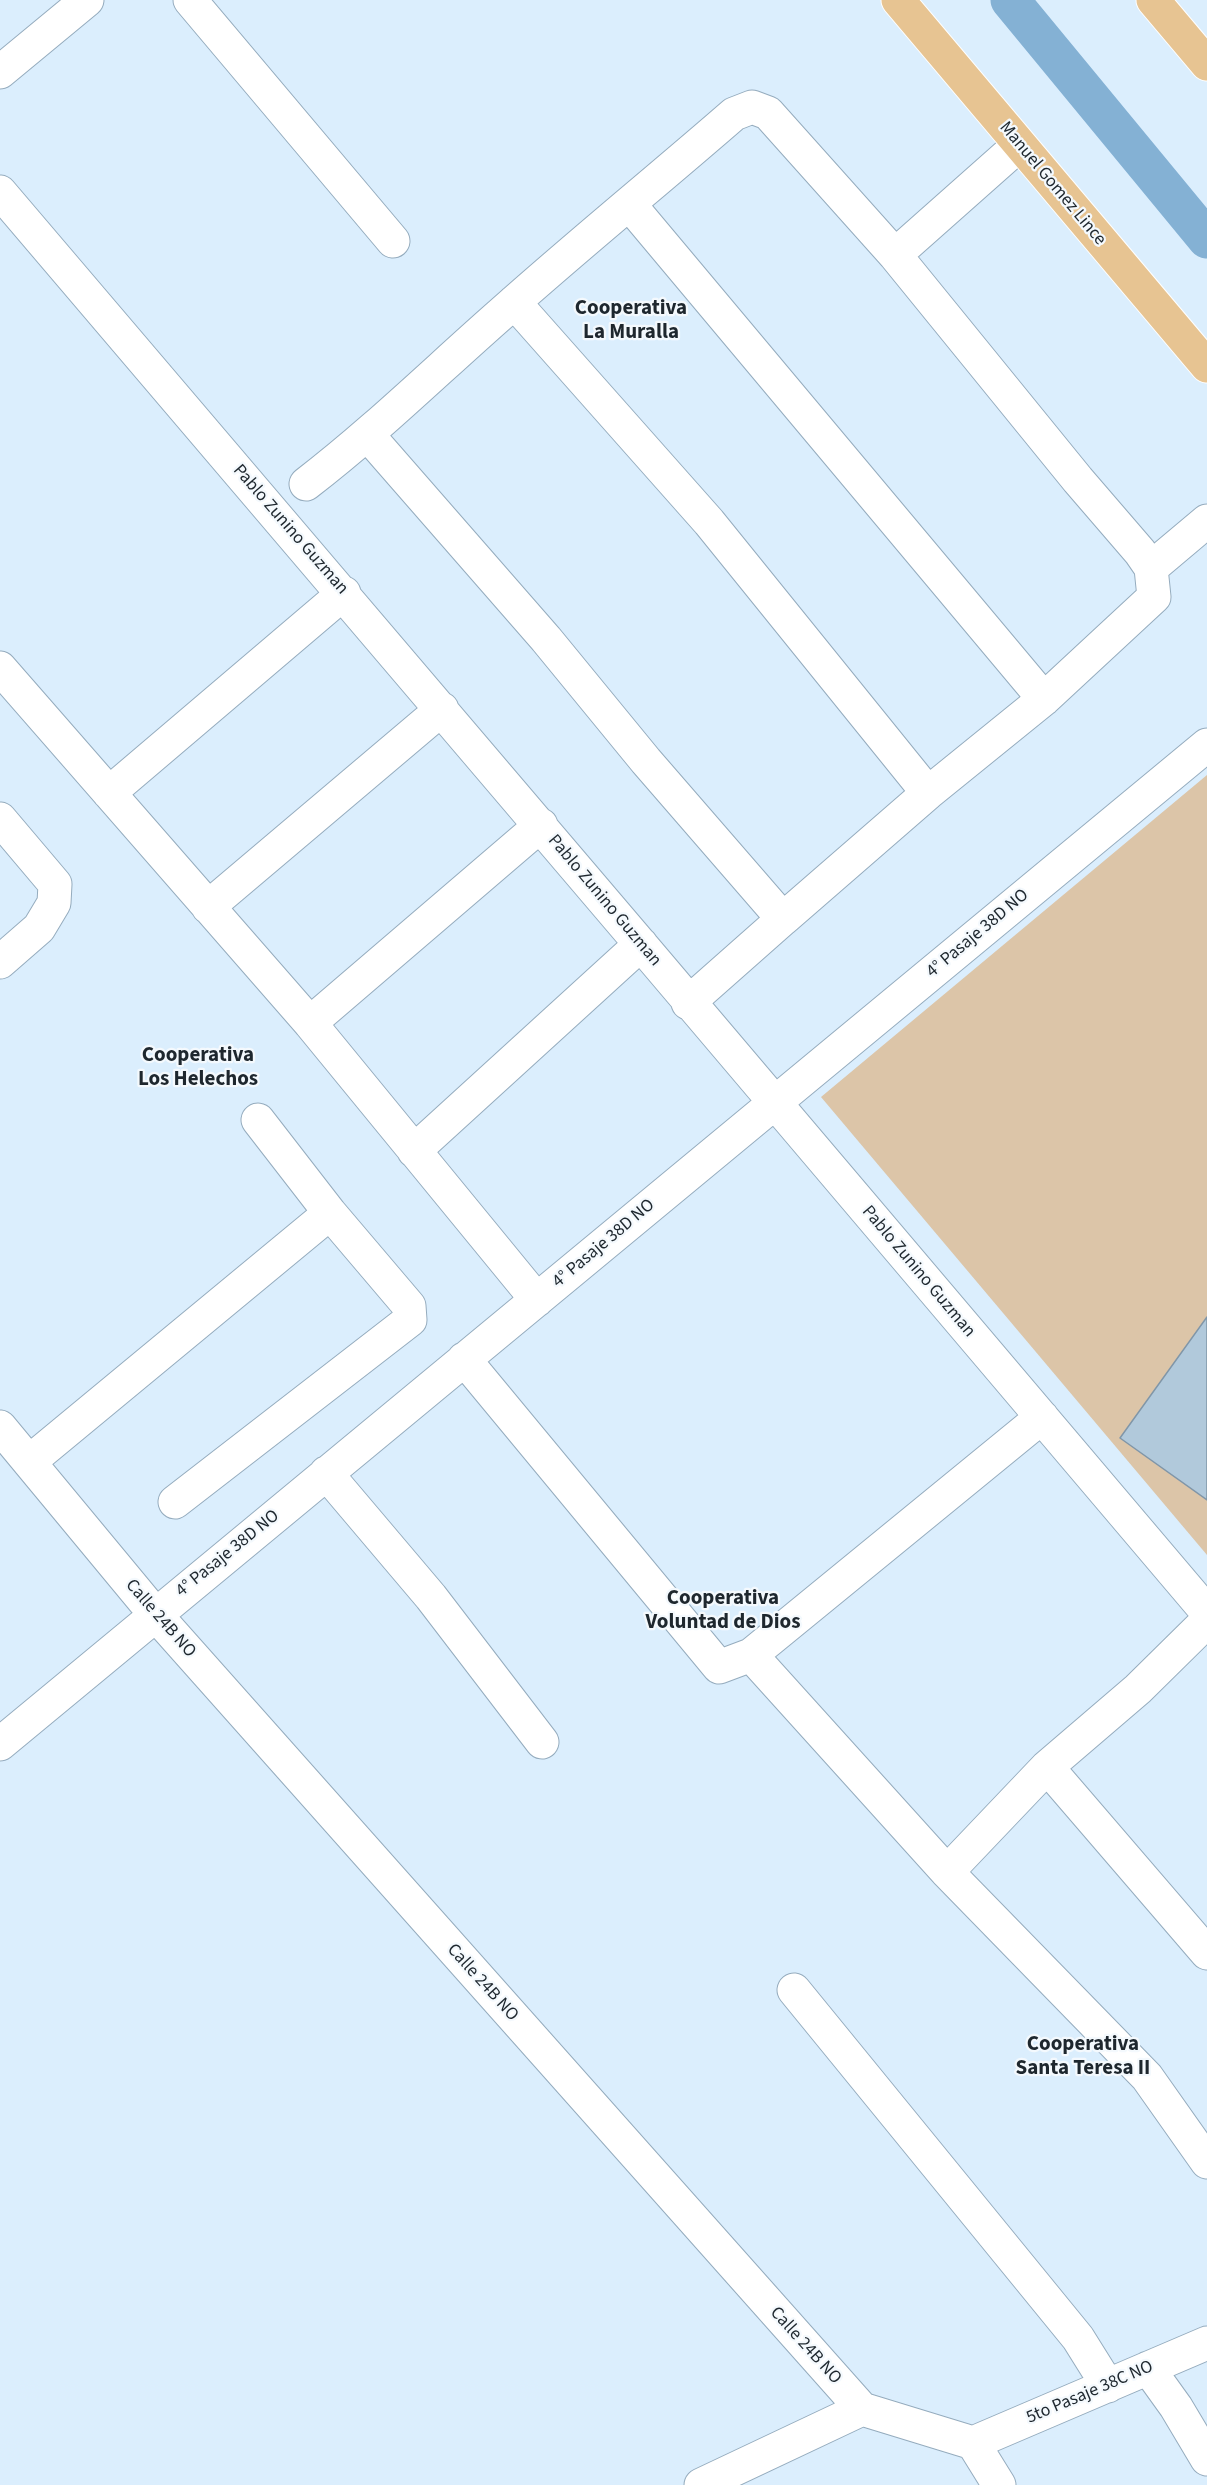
<!DOCTYPE html>
<html>
<head>
<meta charset="utf-8">
<style>
	body { margin:0 }
	canvas { display:block; background:#dbeefd }
</style>
</head>
<body>
<canvas width="1207" height="2485"></canvas>
<script>
const c = document.querySelector('canvas').getContext('2d');
c.lineJoin = 'round';
function fillPath(path, color) {
  c.fillStyle = color;
  c.fill(path, 'evenodd');
}
function strokePath(path, color, width, dash) {
  c.strokeStyle = color;
  c.lineWidth = width;
  c.lineCap = dash ? 'butt' : 'round';
  c.setLineDash(dash || []);
  c.stroke(path);
}
function write(font, color, halo, rows, align = 'center') {
  c.font = font + ' "Source Sans 3",sans-serif';
  c.lineWidth = 4.5;
  c.setLineDash([]);
  c.textBaseline = 'middle';
  c.strokeStyle = halo;
  c.fillStyle = color;
  for (const [text, x, y, turn = 0] of rows) {
    c.save();
    c.translate(x, y);
    c.rotate((+turn || 0) * Math.PI / 180);
    c.textAlign = isNaN(turn) ? turn : align;
    if (halo) c.strokeText(text, 0, 0);
    c.fillText(text, 0, 0);
    c.restore();
  }
}
fillPath(new Path2D(`
	M 1207,775 L 1207,1555 L 821,1097 Z`), '#dcc5a8');
strokePath(new Path2D(`
	M 1010,0 L 1207,239`), '#84b1d4', 39);
const building = new Path2D(`
	M 1207,1317 L 1207,1500 L 1120,1438 Z`);
fillPath(building, '#b1c9db');
strokePath(building, '#8096a8', 1.5);
const minor = new Path2D(`
	M 190,0 L 393,241
	M 0,72 L 87,0
	M 0,192 C 404,663 805,1139 1207,1612
	M 630,205 L 1044,699
	M 895,255 L 1019,145
	M 514,302 L 709,522 L 928,793
	M 306,484 C 375,431 437,370 502,313 C 578,245 657,181 734,114 L 752,107 L 768,113 L 895,255 L 1078,480 L 1140,552 L 1151,568 L 1154,597 L 1044,699 L 928,793 L 783,919 L 646,761 L 546,639 L 367,434
	M 1151,568 L 1207,521
	M 0,668 L 310,1023 L 537,1300
	M 109,793 L 344,593
	M 0,819 L 55,884 L 54,903 L 39,928 L 0,962
	M 208,907 L 442,709
	M 688,1003 L 783,919
	M 310,1023 L 541,825
	M 414,1151 L 641,944
	M 464,1359 L 719,1667 L 751,1655 L 1042,1417
	M 0,1427 L 155,1614 L 862,2409 L 973,2443 L 999,2485
	M 29,1462 L 330,1213
	M 326,1473 L 431,1597 L 542,1742
	M 175,1502 L 410,1320 L 409,1306 L 330,1213 L 258,1120
	M 751,1655 L 947,1872 L 1147,2077 L 1207,2162
	M 0,1744 L 1207,745
	M 1047,1767 L 1207,1953
	M 947,1872 L 1047,1767 L 1138,1689 L 1207,1621
	M 794,1990 L 1078,2338 L 1108,2386
	M 1148,2368 L 1176,2407 L 1207,2459
	M 973,2443 L 1207,2343
	M 701,2485 L 862,2409`);
const major = new Path2D(`
	M 898,0 L 1207,366
	M 1153,0 L 1207,64`);
strokePath(minor, '#95acbe', 35);
strokePath(major, '#fff', 35);
strokePath(minor, '#fff', 33);
strokePath(major, '#e7c492', 33);
write('18px', '#1e272e', '#f4f9fd', [
	["Manuel Gomez Lince",1052,184,50],
	["Pablo Zunino Guzman",290,530,49],
	["Pablo Zunino Guzman",604,901,50],
	["4° Pasaje 38D NO",978,934,-40],
	["4° Pasaje 38D NO",604,1244,-40],
	["Pablo Zunino Guzman",918,1272,50],
	["4° Pasaje 38D NO",228,1554,-39],
	["Calle 24B NO",160,1619,49],
	["Calle 24B NO",482,1983,48],
	["Calle 24B NO",805,2346,48],
	["5to Pasaje 38C NO",1090,2393,-23]
]);
write('bold 21px', '#1e272e', '#f4f9fd', [
	["Cooperativa",631,309],
	["La Muralla",631,333],
	["Cooperativa",198,1056],
	["Los Helechos",198,1080],
	["Cooperativa",723,1599],
	["Voluntad de Dios",723,1623],
	["Cooperativa",1083,2045],
	["Santa Teresa II",1083,2069]
]);
</script>
</body>
</html>
